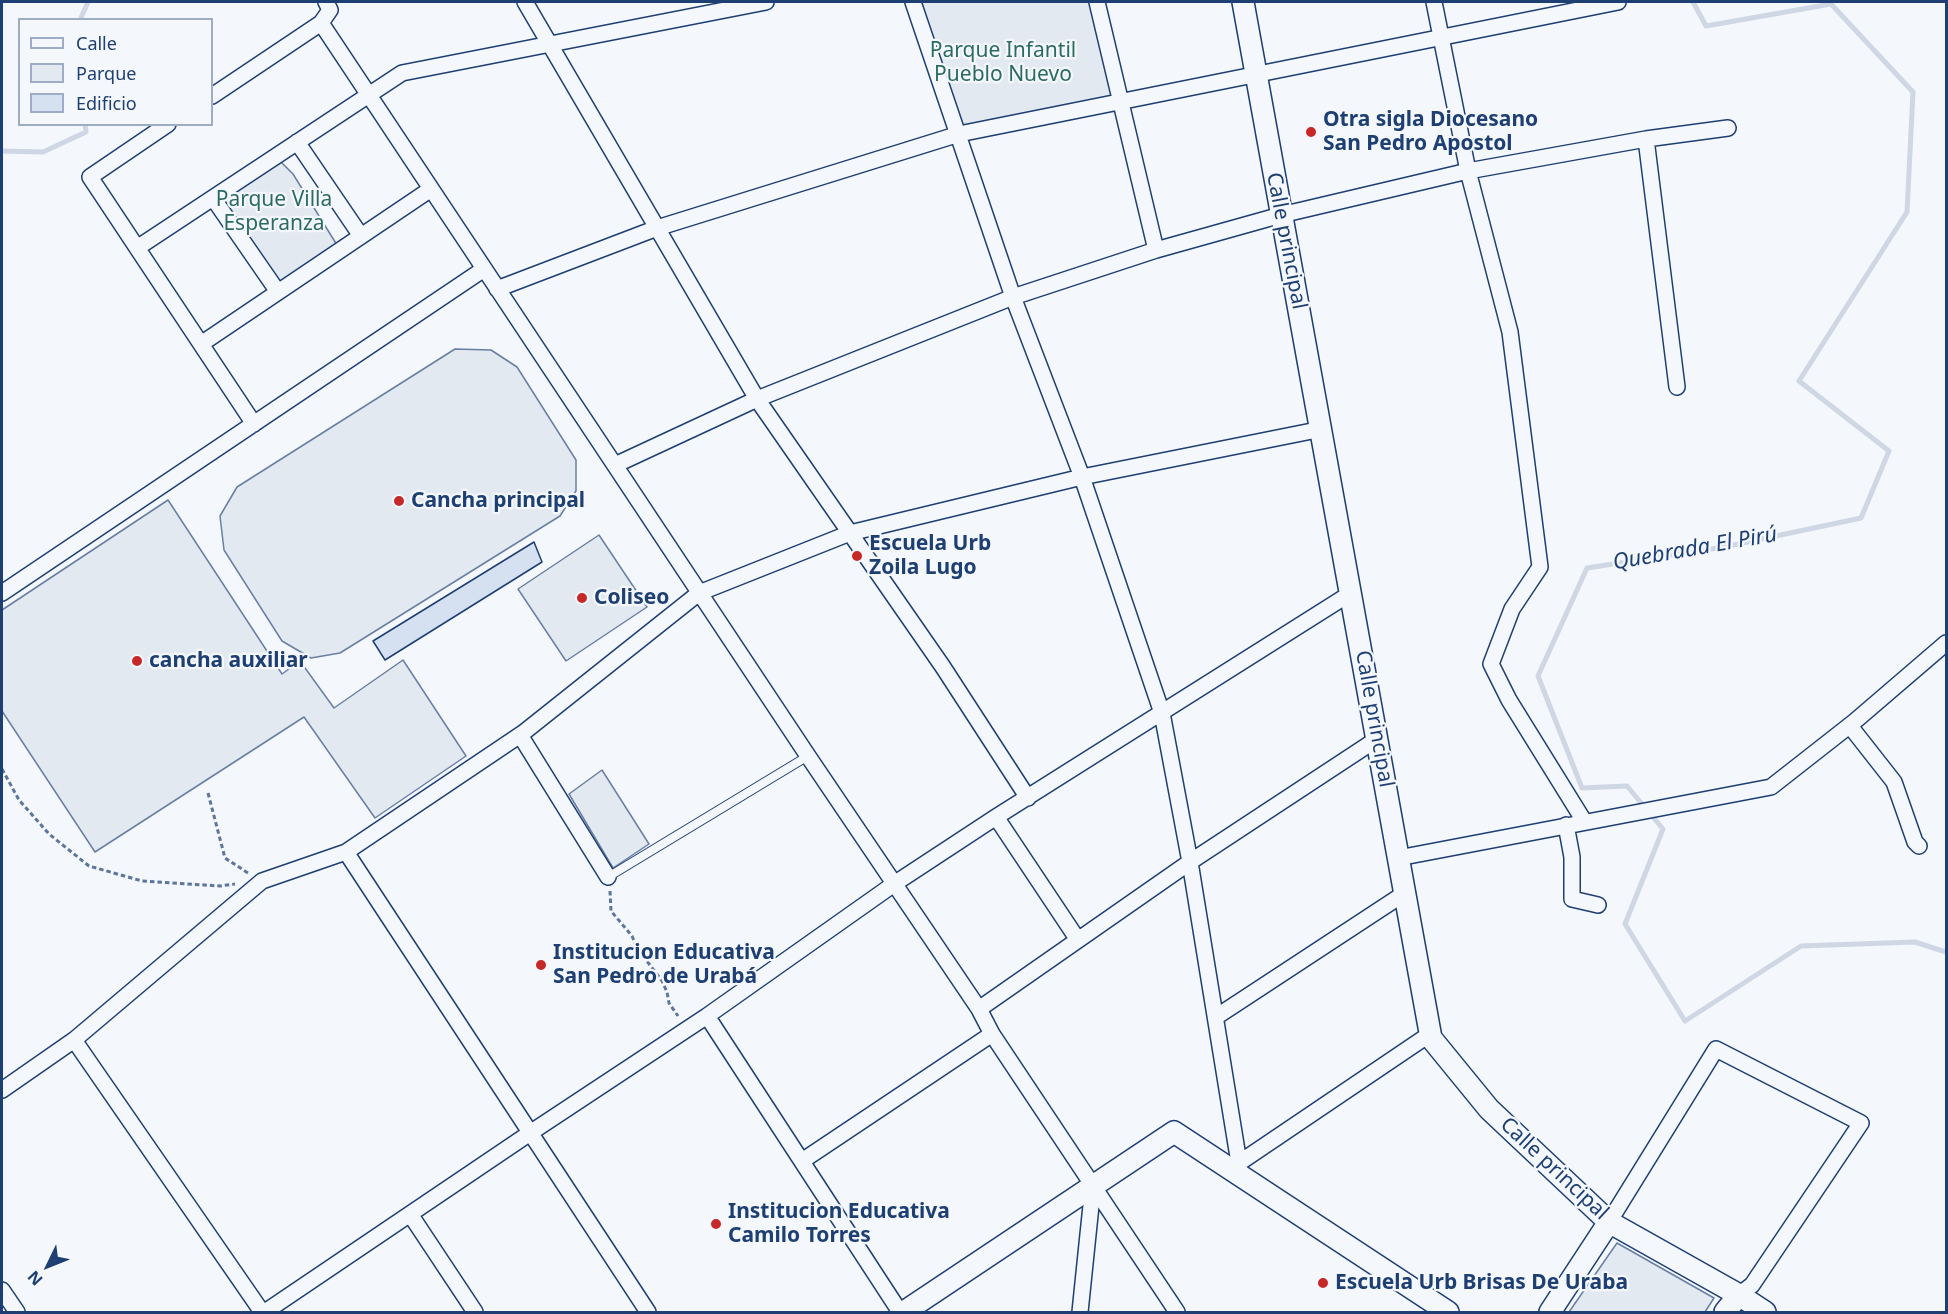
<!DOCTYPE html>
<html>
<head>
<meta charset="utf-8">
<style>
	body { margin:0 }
	#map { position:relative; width:1948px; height:1314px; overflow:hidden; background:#f4f7fb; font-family:"Noto Sans",sans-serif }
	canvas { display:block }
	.frame { position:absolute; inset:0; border:3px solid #1d3f73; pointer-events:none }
	.legend { position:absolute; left:18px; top:18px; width:195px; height:108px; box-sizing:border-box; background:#f4f7fb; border:2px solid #9eadc5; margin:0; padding:8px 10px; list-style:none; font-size:18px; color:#1d3f73 }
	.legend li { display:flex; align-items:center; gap:12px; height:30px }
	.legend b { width:30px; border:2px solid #9eadc5 }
	.north { position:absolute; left:18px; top:1236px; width:60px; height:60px; -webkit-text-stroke:4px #f4f7fb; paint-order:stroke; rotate:227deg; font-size:16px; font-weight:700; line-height:24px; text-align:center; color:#1d3f73 }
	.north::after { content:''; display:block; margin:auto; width:21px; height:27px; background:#1d3f73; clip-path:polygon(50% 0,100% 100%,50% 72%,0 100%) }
</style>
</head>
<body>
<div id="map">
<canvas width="1948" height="1314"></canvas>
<div class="frame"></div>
<ul class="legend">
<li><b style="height:8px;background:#f4f7fb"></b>Calle</li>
<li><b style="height:16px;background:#e3e9f0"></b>Parque</li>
<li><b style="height:16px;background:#d5e0f0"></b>Edificio</li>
</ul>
<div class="north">N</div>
</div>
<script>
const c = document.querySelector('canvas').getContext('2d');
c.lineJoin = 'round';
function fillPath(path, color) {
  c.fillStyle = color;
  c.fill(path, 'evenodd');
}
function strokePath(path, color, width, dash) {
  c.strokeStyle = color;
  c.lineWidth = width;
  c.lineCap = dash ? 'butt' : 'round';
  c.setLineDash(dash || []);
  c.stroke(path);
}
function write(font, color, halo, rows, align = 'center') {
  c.font = font + ' "Noto Sans",sans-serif';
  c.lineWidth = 4.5;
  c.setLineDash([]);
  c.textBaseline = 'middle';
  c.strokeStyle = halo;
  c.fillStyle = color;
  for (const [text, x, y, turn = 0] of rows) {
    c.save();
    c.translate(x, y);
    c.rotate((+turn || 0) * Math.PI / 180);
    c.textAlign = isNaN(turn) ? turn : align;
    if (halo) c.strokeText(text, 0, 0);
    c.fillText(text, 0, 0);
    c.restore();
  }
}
const green = new Path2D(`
	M 913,2 L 1097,2 L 1121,102 L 959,134 Z
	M 281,162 L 293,174 L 337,245 L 279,284 L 221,200 Z
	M 455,349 L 491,350 L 517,367 L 576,460 L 576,491 L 560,516 L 340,653 L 311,658 L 282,641 L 224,550 L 220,516 L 237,487 Z
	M 168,500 L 282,674 L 300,661 L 334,708 L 403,660 L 466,756 L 375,818 L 304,717 L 95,852 L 2,711 L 2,610 Z
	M 599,535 L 647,607 L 566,661 L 518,589 Z
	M 602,770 L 649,844 L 613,868 L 569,794 Z
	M 1617,1243 L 1714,1298 L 1705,1312 L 1569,1312 Z`);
fillPath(green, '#e3e9f0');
strokePath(green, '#687fa3', 1.5);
strokePath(new Path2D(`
	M 1693,2 L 1706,26 L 1831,4 L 1913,92 L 1907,212 L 1799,381 L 1889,451 L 1861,518 L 1724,547 L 1587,568 L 1538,676 L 1582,788 L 1627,786 L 1663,829 L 1625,924 L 1685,1021 L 1801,946 L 1915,942 L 1946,952
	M 80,20 L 88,2
	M 2,151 L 43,152 L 86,132 L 85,124`), '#cfd7e4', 5);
const building = new Path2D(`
	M 534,542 L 542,562 L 385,660 L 373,641 Z`);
fillPath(building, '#d5e0f0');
strokePath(building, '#1d3f73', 1.5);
const lane = new Path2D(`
	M 608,877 L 808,756`);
const street = new Path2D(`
	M 525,2 L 757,399 L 943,667 L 1028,798
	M 913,2 L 1013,297 L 1082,477 L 1162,713 L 1190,862 L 1239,1163 L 1236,1173
	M 1097,2 L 1156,250
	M 1434,2 L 1468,171 L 1510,332 L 1540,567 L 1512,609 L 1491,664 L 1509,700 L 1584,821
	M 321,23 L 808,756 L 979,1009 L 992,1034 L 1177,1312
	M 212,96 L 321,23 L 330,10 L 326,2
	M 168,124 L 90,177 L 254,424
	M 1646,139 L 1677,387
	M 297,142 L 361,236
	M 213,198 L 278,292
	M 137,248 L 402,73 L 766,2
	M 497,289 L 657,228 L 959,134 L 1618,2
	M 201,344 L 431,189
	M 615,465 L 757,399 L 1013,297 L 1156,250 L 1281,215 L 1468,171 L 1646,139 L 1728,128
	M 2,593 L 484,269
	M 1850,726 L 1894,782 L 1915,842 L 1919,846
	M 520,735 L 608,877
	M 996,817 L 1078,940
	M 1566,825 L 1572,857 L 1572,899 L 1598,905
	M 346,852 L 648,1312
	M 1398,858 L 1771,787 L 1854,722 L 1946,643
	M 979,1009 L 1190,862 L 1377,739
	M 707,1016 L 900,1312
	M 1216,1017 L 1405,893
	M 74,1040 L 262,1312
	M 2,1090 L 74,1040 L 262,881 L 346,852 L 523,733 L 699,593 L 850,533 L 1082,477 L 1322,429
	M 802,1161 L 992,1034
	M 1239,1163 L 1430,1034
	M 410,1214 L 475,1312
	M 1609,1222 L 1716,1049 L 1861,1123 L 1752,1285 L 1739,1295
	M 2,1290 L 17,1312
	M 265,1312 L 530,1133 L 707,1016 L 894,884 L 996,817 L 1351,593
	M 1080,1312 L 1093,1186`);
const secondary = new Path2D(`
	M 1243,2 L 1431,1038 L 1489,1109 L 1609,1222 L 1739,1295 L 1765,1312
	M 904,1312 L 1174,1132 L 1448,1312
	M 1550,1312 L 1609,1222
	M 1725,1312 L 1739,1295`);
strokePath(lane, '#1d3f73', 10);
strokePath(street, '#1d3f73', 18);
strokePath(secondary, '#1d3f73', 24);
strokePath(new Path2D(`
	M 2,769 L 19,800 L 49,834 L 89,866 L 142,881 L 220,886 L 235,884
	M 208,793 L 225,858 L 248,873
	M 610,891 L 611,911 L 632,936 L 637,948 L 662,981 L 667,992 L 669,1003 L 678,1016`), '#5e769c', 3, [4.5, 3]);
strokePath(lane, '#f4f7fb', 8);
strokePath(street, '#f4f7fb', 15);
strokePath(secondary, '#f4f7fb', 21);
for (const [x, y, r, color] of [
	[1311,132,6,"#c62828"],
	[399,501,6,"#c62828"],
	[857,556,6,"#c62828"],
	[582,598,6,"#c62828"],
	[137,661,6,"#c62828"],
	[541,965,6,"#c62828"],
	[716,1224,6,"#c62828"],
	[1323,1283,6,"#c62828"]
]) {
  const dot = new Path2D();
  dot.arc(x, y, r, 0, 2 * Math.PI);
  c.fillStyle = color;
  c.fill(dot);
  strokePath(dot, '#f4f7fb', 2);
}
write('21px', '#2c6c60', '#f4f7fb', [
	["Parque Infantil",1003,51],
	["Pueblo Nuevo",1003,75],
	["Parque Villa",274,200],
	["Esperanza",274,224]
]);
write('bold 21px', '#1d3f73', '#f4f7fb', [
	["Otra sigla Diocesano",1323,120],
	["San Pedro Apostol",1323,144],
	["Cancha principal",411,501],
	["Escuela Urb",869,544],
	["Zoila Lugo",869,568],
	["Coliseo",594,598],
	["cancha auxiliar",149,661],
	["Institucion Educativa",553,953],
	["San Pedro de Urabá",553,977],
	["Institucion Educativa",728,1212],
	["Camilo Torres",728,1236],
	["Escuela Urb Brisas De Uraba",1335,1283]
], 'left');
write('21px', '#1d3f73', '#f4f7fb', [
	["Calle principal",1286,241,79],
	["Calle principal",1374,719,80],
	["Calle principal",1554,1169,43]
]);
write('italic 22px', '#1d3f73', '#f4f7fb', [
	["Quebrada El Pirú",1695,549,-10]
]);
</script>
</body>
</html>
